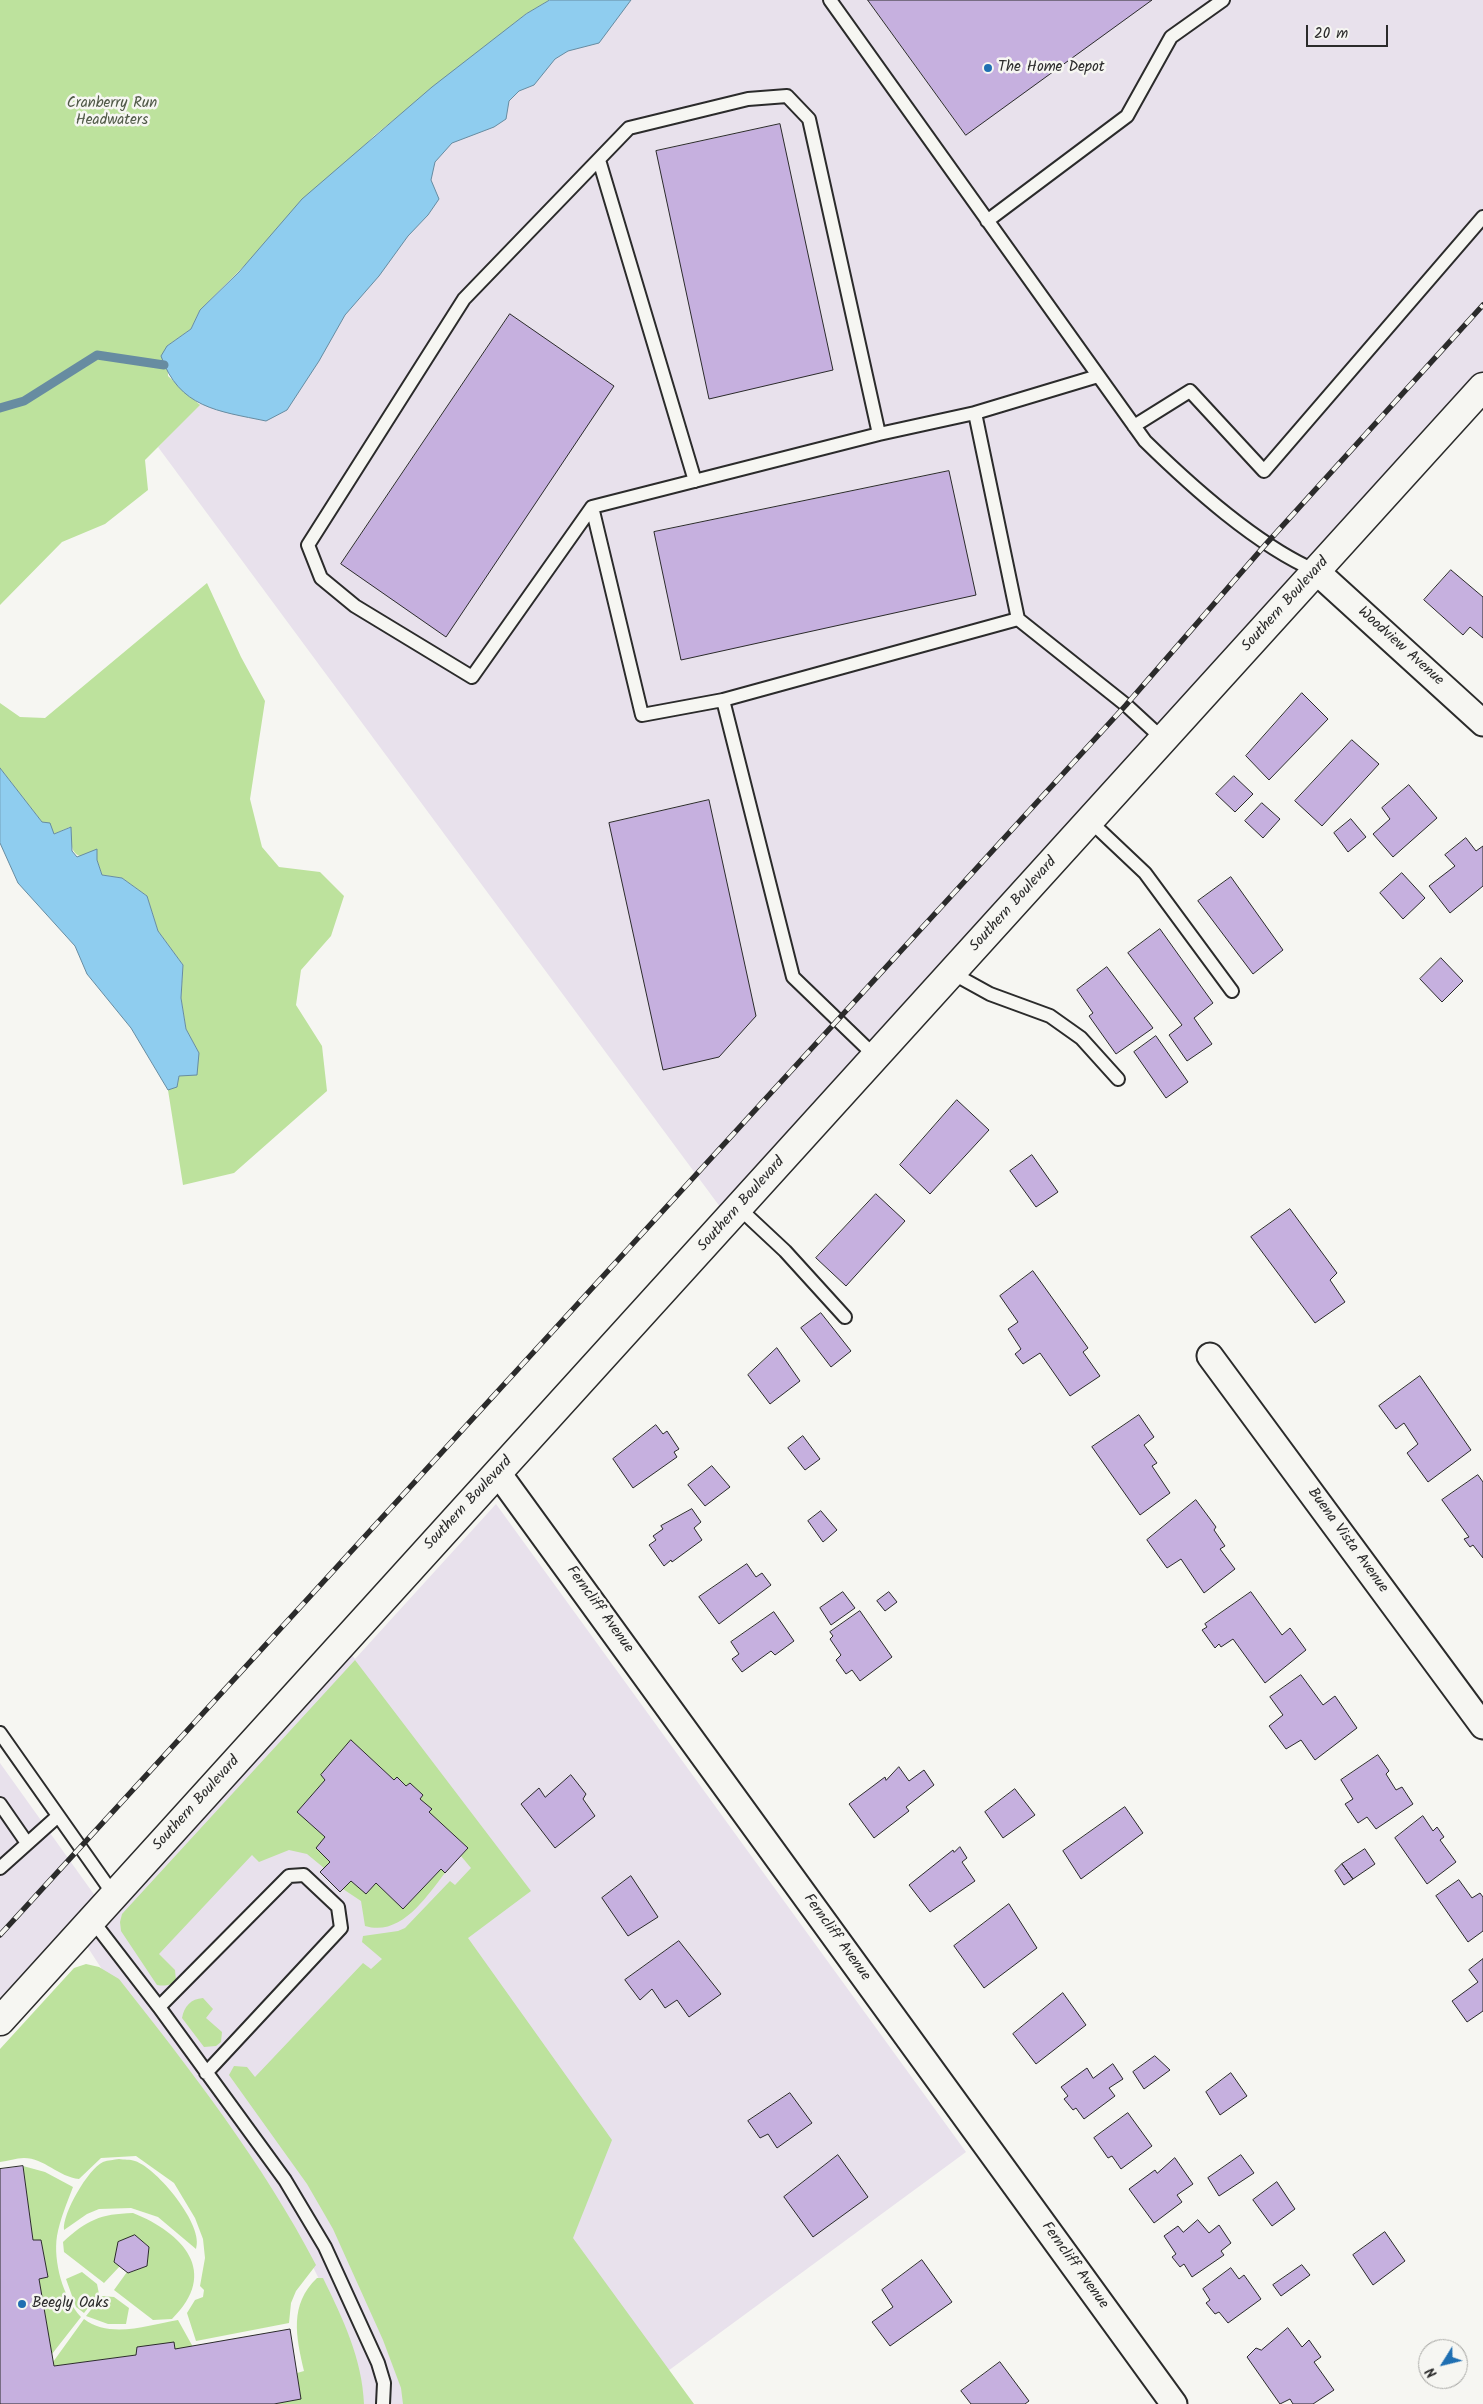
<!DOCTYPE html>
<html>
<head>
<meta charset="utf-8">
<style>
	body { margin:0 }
	#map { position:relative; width:1483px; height:2404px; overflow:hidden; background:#f6f6f2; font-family:Kalam,sans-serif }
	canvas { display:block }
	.north { position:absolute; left:1418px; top:2339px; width:50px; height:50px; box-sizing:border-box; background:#f6f6f2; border:1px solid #a5a5a2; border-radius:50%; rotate:234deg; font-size:14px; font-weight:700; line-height:20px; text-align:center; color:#2b2b2b }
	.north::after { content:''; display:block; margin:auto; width:18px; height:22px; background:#1f6fb2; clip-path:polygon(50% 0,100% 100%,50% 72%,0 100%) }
	.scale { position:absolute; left:1306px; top:25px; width:82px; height:22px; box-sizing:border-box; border:2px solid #2b2b2b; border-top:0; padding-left:6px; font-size:15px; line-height:18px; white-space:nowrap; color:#2b2b2b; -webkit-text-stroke:4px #f6f6f2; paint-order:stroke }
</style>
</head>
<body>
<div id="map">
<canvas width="1483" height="2404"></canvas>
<div class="north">N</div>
<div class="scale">20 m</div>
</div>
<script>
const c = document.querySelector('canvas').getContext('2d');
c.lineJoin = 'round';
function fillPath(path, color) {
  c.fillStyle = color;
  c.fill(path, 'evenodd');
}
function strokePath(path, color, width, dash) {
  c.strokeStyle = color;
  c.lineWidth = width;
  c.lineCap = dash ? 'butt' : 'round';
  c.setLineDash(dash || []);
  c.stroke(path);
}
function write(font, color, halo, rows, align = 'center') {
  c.font = font + ' Kalam,sans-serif';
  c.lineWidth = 5;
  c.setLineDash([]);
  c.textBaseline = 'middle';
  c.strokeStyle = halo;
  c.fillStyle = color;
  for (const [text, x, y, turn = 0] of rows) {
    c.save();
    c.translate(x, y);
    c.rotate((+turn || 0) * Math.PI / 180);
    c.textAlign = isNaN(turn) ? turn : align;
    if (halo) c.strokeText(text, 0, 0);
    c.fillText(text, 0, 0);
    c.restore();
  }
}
fillPath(new Path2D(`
	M 588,0 L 1483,0 L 1483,387 L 729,1219 L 158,447 Z
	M 496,1504 L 966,2152 L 623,2404 L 360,2404 L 348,2337 L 289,2219 L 107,1977 L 79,1934 L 0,2021 L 0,1763 L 103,1907 L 342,1643 L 355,1659 Z`), '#e8e1ec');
fillPath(new Path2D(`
	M 0,0 L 550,0 L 526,14 L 375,135 L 200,310 L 191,329 L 167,346 L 168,376 L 200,405 L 145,460 L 148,490 L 105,524 L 62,542 L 0,605 Z
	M 207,583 L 241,657 L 265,701 L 250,799 L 262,847 L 279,867 L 320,872 L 344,896 L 331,936 L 301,970 L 296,1005 L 322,1046 L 327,1091 L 234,1173 L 183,1185 L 168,1090 L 177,1086 L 179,1076 L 199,1053 L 186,1029 L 181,998 L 183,965 L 158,931 L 147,896 L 122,878 L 102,875 L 97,860 C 70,856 72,853 70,827 L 54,834 L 42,822 L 0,768 L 0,703 L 20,717 L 45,718 Z
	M 355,1660 L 531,1891 L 468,1938 L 612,2140 L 573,2238 L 694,2404 L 403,2404 L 401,2388 L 383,2340 L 333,2229 L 307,2184 L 229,2075 L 234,2066 L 247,2067 L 255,2077 L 363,1963 L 371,1969 L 382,1959 L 362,1942 L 363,1936 L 398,1931 L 405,1928 L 450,1881 L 455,1885 L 471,1868 L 461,1856 L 468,1848 L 429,1812 L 432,1809 L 420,1799 L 423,1795 L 410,1783 L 406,1786 L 397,1777 L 394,1780 L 351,1740 L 321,1775 L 325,1780 L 297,1812 L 325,1837 L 316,1848 L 330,1862 L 324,1868 L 307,1854 L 289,1850 L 259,1862 L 252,1855 L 159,1954 L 175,1970 L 176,1981 C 169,1986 165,1986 157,1985 L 121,1931 L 120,1922 L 122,1914 Z
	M 441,1869 L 445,1873 C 426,1897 401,1937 365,1926 L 361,1901 L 343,1889 L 351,1881 L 366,1894 L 376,1883 L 403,1909 Z
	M 86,1964 L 99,1967 L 119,1979 C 190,2069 263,2163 316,2265 L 296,2291 L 291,2303 L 289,2323 L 196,2341 L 187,2313 L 195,2300 L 203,2297 L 204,2290 L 200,2286 L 205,2258 L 203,2239 L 195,2218 L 174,2183 L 136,2156 L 101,2158 L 79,2179 C 59,2177 44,2158 24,2158 C 16,2158 8,2161 0,2162 L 0,2049 L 74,1968 Z
	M 203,1998 L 213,2009 L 206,2018 L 222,2032 L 221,2042 L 216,2046 L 204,2047 L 182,2018 C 184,2006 191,1999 203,1998 Z
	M 119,2159 C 124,2160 130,2159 135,2161 C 157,2168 205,2226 196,2249 L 158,2217 L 131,2208 L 99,2209 L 87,2214 L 64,2230 C 62,2214 88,2169 103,2162 C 108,2160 114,2160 119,2159 Z
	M 23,2166 L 45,2172 L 73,2187 C 67,2203 60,2219 57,2236 C 53,2261 63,2298 81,2317 L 52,2354 L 39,2279 L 48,2277 L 41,2240 L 33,2240 Z
	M 133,2213 C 183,2233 220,2272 172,2319 L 153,2320 L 114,2290 L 127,2272 L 129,2273 L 147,2266 L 149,2247 L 135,2235 L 120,2266 L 104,2283 L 64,2252 L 63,2242 C 87,2220 100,2214 133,2213 Z
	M 82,2272 L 97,2284 L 99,2294 L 84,2313 L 76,2307 L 66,2279 Z
	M 317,2278 L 323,2278 C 343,2319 362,2358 364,2404 L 274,2404 L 301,2399 L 297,2373 L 304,2371 C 296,2336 289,2305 317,2278 Z
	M 102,2296 L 114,2297 L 129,2308 L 126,2324 L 108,2324 L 86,2316 Z
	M 84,2319 C 110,2339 149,2325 178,2320 L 193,2347 L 175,2349 L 174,2343 L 138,2347 L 136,2355 L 54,2366 L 53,2362 Z`), '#bde29d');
const water = new Path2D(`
	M 550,0 L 631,0 L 599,43 L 568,51 L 555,59 L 534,85 L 519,91 L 509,101 L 506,119 L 494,127 L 452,143 L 435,162 L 431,180 L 439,199 L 428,215 L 408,236 L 379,276 L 345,315 L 319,361 L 287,410 L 266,421 C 218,411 179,408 161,356 L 167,346 L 191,329 L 200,310 L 239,272 L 302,199 L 432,87 L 526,14 Z
	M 0,768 L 42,822 L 50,823 L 54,834 L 71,827 L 72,851 L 77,857 L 97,849 L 97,860 L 102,875 L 122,878 L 147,896 L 158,931 L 183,965 L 181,998 L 186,1029 L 199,1053 L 197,1075 L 179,1076 L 177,1087 L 168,1090 L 131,1028 L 87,974 L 75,946 L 18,883 L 0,843 Z`);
fillPath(water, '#8fcdef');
strokePath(water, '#678ca1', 1);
strokePath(new Path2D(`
	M 0,408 L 24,401 L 97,355 L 164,365`), '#678ca1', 9);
const building = new Path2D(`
	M 868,0 L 1152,0 L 966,135 Z
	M 780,124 L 833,370 L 709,399 L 656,151 Z
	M 510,314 L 614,386 L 446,637 L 341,564 Z
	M 949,471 L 976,595 L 681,660 L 654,532 Z
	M 1451,570 L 1483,597 L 1483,638 L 1470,627 L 1463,635 L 1424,600 Z
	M 1302,693 L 1328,719 L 1269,780 L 1246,756 Z
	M 1352,740 L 1379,764 L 1322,826 L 1295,801 Z
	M 1234,776 L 1253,794 L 1235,812 L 1216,794 Z
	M 1409,785 L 1437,818 L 1393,857 L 1373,834 L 1390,819 L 1382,808 Z
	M 709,800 L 756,1016 L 719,1057 L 663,1070 L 609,823 Z
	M 1262,803 L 1280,819 L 1263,838 L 1245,821 Z
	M 1351,819 L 1366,837 L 1348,852 L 1334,833 Z
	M 1466,838 L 1476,851 L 1483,846 L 1483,886 L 1450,913 L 1429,886 L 1455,866 L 1445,855 Z
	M 1402,873 L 1425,898 L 1403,919 L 1380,893 Z
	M 1231,877 L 1283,950 L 1253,974 L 1198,901 Z
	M 1160,929 L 1213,1003 L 1194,1018 L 1212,1044 L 1187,1061 L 1169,1035 L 1182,1025 L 1128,953 Z
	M 1441,958 L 1463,981 L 1442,1002 L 1420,979 Z
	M 1107,967 L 1153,1028 L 1116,1054 L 1089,1016 L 1093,1013 L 1077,990 Z
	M 1156,1036 L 1188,1082 L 1166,1098 L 1134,1052 Z
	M 957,1100 L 989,1130 L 930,1194 L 900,1165 Z
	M 1032,1155 L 1058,1192 L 1036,1207 L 1010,1171 Z
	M 876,1194 L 905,1221 L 846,1286 L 816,1258 Z
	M 1290,1209 L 1337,1273 L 1330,1280 L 1345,1302 L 1315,1323 L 1251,1237 Z
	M 1033,1271 L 1088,1348 L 1083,1352 L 1100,1376 L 1070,1396 L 1040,1353 L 1023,1364 L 1015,1354 L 1021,1349 L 1008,1329 L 1018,1322 L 1000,1296 Z
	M 821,1313 L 851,1351 L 831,1367 L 801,1328 Z
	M 777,1348 L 800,1381 L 770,1404 L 748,1375 Z
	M 1420,1376 L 1471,1450 L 1428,1482 L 1407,1453 L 1418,1444 L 1404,1423 L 1396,1429 L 1379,1406 Z
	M 1139,1415 L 1154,1437 L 1144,1445 L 1157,1463 L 1152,1466 L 1170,1493 L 1140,1515 L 1092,1447 Z
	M 656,1425 L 663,1434 L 667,1431 L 679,1449 L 674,1452 L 677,1457 L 633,1488 L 613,1459 Z
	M 803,1436 L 820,1459 L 805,1470 L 788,1448 Z
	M 712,1466 L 730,1487 L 705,1506 L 688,1485 Z
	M 1478,1475 L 1483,1482 L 1483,1558 L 1473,1545 L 1470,1547 L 1464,1539 L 1469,1537 L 1442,1500 Z
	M 1196,1500 L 1216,1527 L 1214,1530 L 1225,1546 L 1220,1549 L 1235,1569 L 1204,1593 L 1181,1559 L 1167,1568 L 1147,1540 Z
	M 692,1509 L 701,1522 L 694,1528 L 702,1540 L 672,1562 L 671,1560 L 664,1566 L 649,1545 L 656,1540 L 653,1536 L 663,1529 L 661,1526 Z
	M 821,1511 L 837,1530 L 823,1542 L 808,1521 Z
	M 747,1564 L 756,1577 L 762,1573 L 771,1585 L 719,1624 L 699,1597 Z
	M 843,1592 L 855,1608 L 831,1625 L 820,1608 Z
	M 889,1592 L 897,1602 L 885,1611 L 877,1601 Z
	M 1251,1592 L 1282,1635 L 1290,1628 L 1306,1650 L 1265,1683 L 1233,1639 L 1221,1647 L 1219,1644 L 1215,1648 L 1202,1630 L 1207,1627 L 1205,1624 Z
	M 860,1611 L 892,1657 L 860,1681 L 852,1670 L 846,1674 L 836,1660 L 841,1655 L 830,1639 L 833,1636 L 830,1632 Z
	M 774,1612 L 794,1641 L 775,1655 L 771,1651 L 742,1672 L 732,1659 L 739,1654 L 731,1642 Z
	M 1301,1675 L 1323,1705 L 1335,1696 L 1357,1728 L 1315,1760 L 1301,1740 L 1286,1749 L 1269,1726 L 1283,1715 L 1270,1697 Z
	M 351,1740 L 394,1780 L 397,1777 L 406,1786 L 410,1783 L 423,1795 L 420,1799 L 432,1809 L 429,1812 L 468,1848 L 445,1873 L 441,1869 L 403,1909 L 376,1883 L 366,1894 L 351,1881 L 340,1892 L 320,1872 L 330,1862 L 316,1848 L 325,1837 L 297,1812 L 325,1780 L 321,1775 Z
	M 1378,1755 L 1389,1771 L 1386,1774 L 1396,1790 L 1402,1787 L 1413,1804 L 1376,1829 L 1367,1817 L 1358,1823 L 1345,1804 L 1353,1799 L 1341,1780 Z
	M 899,1767 L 909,1781 L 924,1770 L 934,1785 L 906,1807 L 909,1811 L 874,1838 L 849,1804 L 885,1777 L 886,1780 Z
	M 571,1775 L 586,1794 L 583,1799 L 595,1816 L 555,1848 L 521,1804 L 539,1788 L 545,1797 Z
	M 1015,1789 L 1035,1815 L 1003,1838 L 985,1812 Z
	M 1125,1807 L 1143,1833 L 1081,1879 L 1063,1851 Z
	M 1423,1816 L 1433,1831 L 1437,1827 L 1444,1837 L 1440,1840 L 1456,1862 L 1427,1884 L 1395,1838 Z
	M 960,1847 L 967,1858 L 962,1862 L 975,1881 L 930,1912 L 909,1885 L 953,1850 L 954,1852 Z
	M 1365,1849 L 1375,1864 L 1353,1879 L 1342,1864 Z
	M 1342,1864 L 1353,1879 L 1344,1885 L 1335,1871 Z
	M 631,1876 L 658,1917 L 628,1936 L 602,1898 Z
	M 1459,1880 L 1472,1898 L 1480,1893 L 1483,1897 L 1483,1931 L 1468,1942 L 1436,1896 Z
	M 1009,1904 L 1037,1948 L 984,1988 L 954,1946 Z
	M 679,1941 L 721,1994 L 689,2017 L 677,2000 L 665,2008 L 652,1989 L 640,2000 L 625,1980 Z
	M 1483,1959 L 1483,2011 L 1467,2022 L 1452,2001 L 1478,1982 L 1469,1970 Z
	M 1063,1993 L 1086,2025 L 1036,2064 L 1013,2034 Z
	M 1155,2056 L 1170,2070 L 1144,2089 L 1133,2072 Z
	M 1113,2064 L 1123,2079 L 1109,2088 L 1115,2096 L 1084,2119 L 1076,2108 L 1073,2110 L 1064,2099 L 1068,2096 L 1061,2087 L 1087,2068 L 1093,2078 Z
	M 1231,2073 L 1247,2096 L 1220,2115 L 1206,2092 Z
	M 790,2093 L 812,2123 L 777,2148 L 768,2134 L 760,2138 L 748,2121 Z
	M 1128,2113 L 1152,2146 L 1121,2169 L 1112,2156 L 1108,2158 L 1094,2138 Z
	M 838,2155 L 868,2197 L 813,2237 L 784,2197 Z
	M 1241,2155 L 1254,2173 L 1219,2196 L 1208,2178 Z
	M 1175,2158 L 1193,2184 L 1177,2195 L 1182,2202 L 1154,2223 L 1129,2189 L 1155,2170 L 1157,2173 Z
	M 23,2166 L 33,2240 L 41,2240 L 48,2277 L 39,2279 L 54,2366 L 136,2355 L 137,2347 L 174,2342 L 175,2349 L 290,2329 L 301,2399 L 274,2404 L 0,2404 L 0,2169 Z
	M 1277,2182 L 1295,2209 L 1272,2226 L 1253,2200 Z
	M 1198,2220 L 1209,2233 L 1219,2225 L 1231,2243 L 1221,2251 L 1224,2255 L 1192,2277 L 1184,2264 L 1180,2267 L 1172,2257 L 1176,2254 L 1164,2236 L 1178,2226 L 1183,2232 Z
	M 1385,2232 L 1405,2261 L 1373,2285 L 1353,2255 Z
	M 135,2235 L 149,2247 L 147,2266 L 128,2273 L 114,2262 L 118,2242 Z
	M 922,2260 L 952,2302 L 890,2346 L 872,2322 L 893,2307 L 882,2290 Z
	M 1302,2265 L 1310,2275 L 1281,2296 L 1273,2285 Z
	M 1231,2268 L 1239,2279 L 1244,2275 L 1261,2299 L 1228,2323 L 1219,2312 L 1215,2314 L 1206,2303 L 1210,2300 L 1203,2289 Z
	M 1288,2328 L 1302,2347 L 1309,2340 L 1321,2357 L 1314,2362 L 1334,2390 L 1313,2404 L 1293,2404 L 1290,2399 L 1280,2404 L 1247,2357 L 1256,2348 L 1261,2350 Z
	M 1000,2362 L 1029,2401 L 1025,2404 L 971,2404 L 961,2391 Z`);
fillPath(building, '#c6b0df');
strokePath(building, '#2b2b2b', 1);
const service = new Path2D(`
	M 830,0 L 1145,441 C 1192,487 1256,545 1316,571
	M 599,160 L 695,481
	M 987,221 L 1127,116 L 1171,37 L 1223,0
	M 1134,426 L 1190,391 L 1264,471 L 1483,217
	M 879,434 L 592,507 L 472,677 L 355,606 L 321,578 L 308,545 L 464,299 L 629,128 L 748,99 L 787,96 L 809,119 L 879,434 L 975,413
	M 592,507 L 642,715 L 723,700
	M 1018,619 L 975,413 L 1098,376
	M 1090,821 L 1145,873 L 1232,991
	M 952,973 L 990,994 L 1050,1016 L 1081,1038 L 1118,1079
	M 876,1057 L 793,977 L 723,700 L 1018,619 L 1126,705 L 1164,740
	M 739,1208 L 785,1251 L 845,1317
	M 0,1733 L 114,1895
	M 0,1804 L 27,1843
	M 0,1868 L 58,1816
	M 92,1920 L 159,2007 L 285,2180 L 325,2247 L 378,2363 L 384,2383 L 383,2404
	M 159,2007 L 289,1876 L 304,1875 L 338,1907 L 341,1928 L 206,2073`);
const minor = new Path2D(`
	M 1316,571 L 1483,723
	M 1210,1356 L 1483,1726
	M 498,1473 L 1174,2404`);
const tertiary = new Path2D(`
	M 0,2021 L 1483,387`);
strokePath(service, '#2b2b2b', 16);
strokePath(minor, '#2b2b2b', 29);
strokePath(tertiary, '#2b2b2b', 31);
strokePath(service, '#f6f6f2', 12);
strokePath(minor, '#f6f6f2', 25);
strokePath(tertiary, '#f6f6f2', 28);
const rail = new Path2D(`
	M 0,1935 L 1126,705 L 1266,544 L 1483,305`);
strokePath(rail, '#2b2b2b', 5.5);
strokePath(rail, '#f6f6f2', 4, [11]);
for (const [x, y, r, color] of [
	[988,68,5,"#1f6fb2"],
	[22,2304,5,"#1f6fb2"]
]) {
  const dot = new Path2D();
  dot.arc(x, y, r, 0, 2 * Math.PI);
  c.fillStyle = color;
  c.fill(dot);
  strokePath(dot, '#f6f6f2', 2);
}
write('15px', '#2b2b2b', '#f6f6f2', [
	["The Home Depot",998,68],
	["Beegly Oaks",32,2304]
], 'left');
write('15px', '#505948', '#f6f6f2', [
	["Cranberry Run",112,104],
	["Headwaters",112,121]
]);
write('15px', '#2b2b2b', '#f6f6f2', [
	["Southern Boulevard",1286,605,-48],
	["Woodview Avenue",1400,647,42],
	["Southern Boulevard",1014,905,-48],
	["Southern Boulevard",742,1205,-48],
	["Southern Boulevard",469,1504,-47],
	["Buena Vista Avenue",1347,1541,54],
	["Ferncliff Avenue",599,1610,54],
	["Southern Boulevard",197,1804,-48],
	["Ferncliff Avenue",836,1938,54],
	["Ferncliff Avenue",1074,2266,54]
]);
</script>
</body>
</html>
